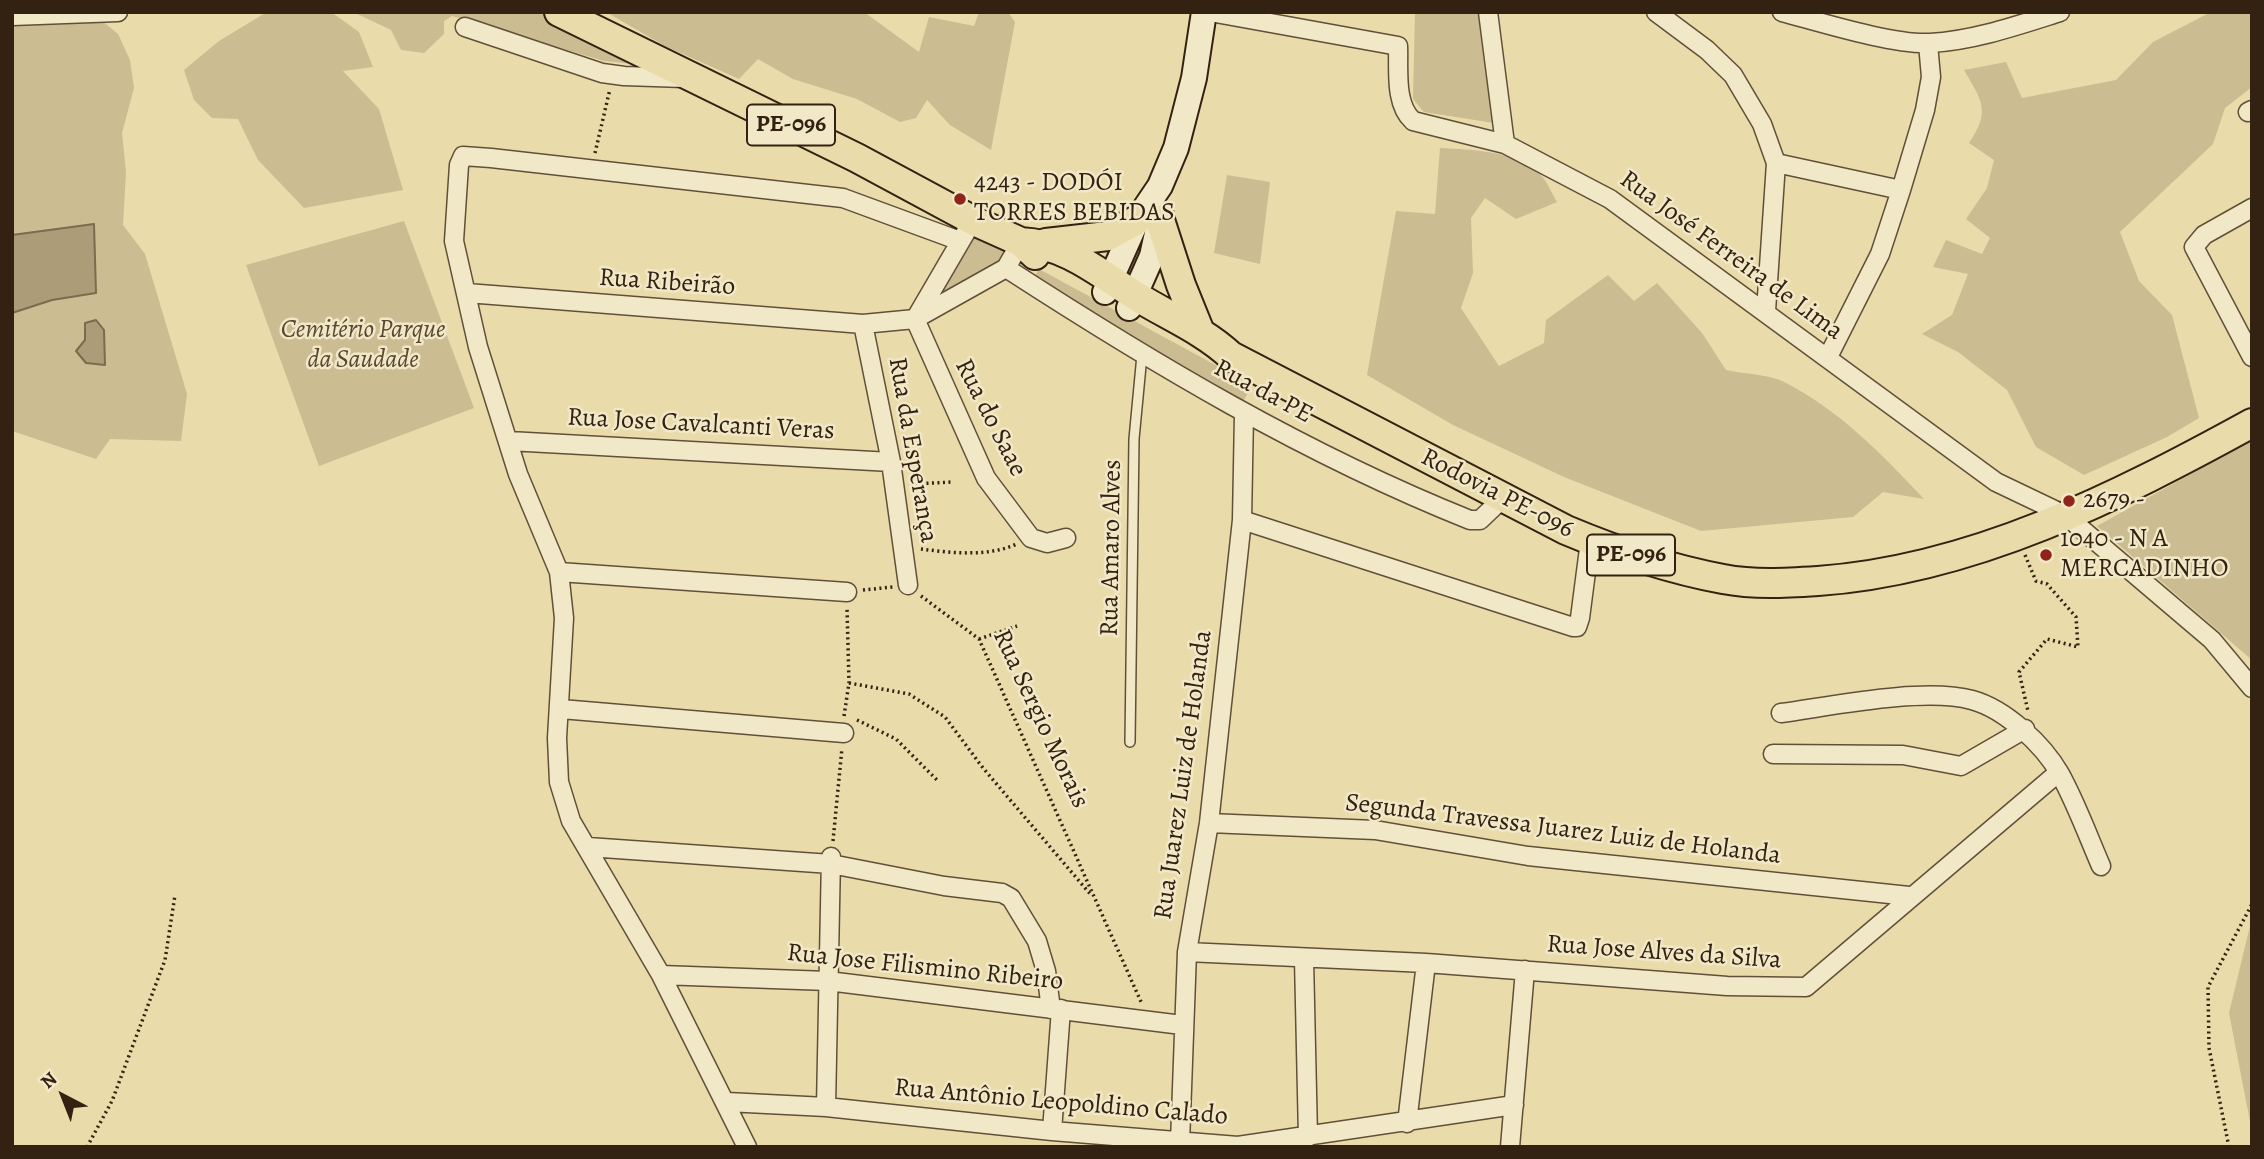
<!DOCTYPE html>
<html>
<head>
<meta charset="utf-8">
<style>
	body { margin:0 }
	#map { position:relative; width:2264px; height:1159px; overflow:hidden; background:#eadbab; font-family:Alegreya,serif }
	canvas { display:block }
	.frame { position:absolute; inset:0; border:14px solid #321; pointer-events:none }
	.north { position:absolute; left:28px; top:1061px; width:70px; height:70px; -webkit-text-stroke:5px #f1e8c8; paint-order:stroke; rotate:318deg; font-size:19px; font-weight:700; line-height:28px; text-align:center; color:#321 }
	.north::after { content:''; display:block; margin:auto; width:24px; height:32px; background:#321; clip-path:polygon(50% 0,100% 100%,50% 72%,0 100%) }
</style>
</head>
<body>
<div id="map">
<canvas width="2264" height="1159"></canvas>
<div class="frame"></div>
<div class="north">N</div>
</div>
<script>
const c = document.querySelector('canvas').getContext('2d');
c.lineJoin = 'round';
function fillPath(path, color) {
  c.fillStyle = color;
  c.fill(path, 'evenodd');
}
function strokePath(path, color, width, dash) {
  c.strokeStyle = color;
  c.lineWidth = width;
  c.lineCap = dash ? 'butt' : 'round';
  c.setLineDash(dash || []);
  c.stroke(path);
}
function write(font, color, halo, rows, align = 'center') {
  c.font = font + ' Alegreya,serif';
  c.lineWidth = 5;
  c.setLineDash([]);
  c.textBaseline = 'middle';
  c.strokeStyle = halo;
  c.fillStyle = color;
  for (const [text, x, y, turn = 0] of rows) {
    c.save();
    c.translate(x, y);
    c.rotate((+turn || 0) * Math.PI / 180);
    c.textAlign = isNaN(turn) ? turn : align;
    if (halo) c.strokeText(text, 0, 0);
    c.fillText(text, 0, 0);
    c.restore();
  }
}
fillPath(new Path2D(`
	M 267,12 L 331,12 L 359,32 L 373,67 L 343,71 L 379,109 L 403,190 L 304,208 L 258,160 L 238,119 L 212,118 L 194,100 L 184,70 L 219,41 Z
	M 353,12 L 544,12 L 652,66 L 604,61 L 452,16 L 444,21 L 444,34 L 424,53 L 401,50 L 391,30 Z
	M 606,12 L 864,12 L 919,52 L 929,17 L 974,26 L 979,12 L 1008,12 L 1015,22 L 991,150 L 950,125 L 927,100 L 916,118 L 900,122 L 857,99 L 793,79 L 758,59 L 739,79 L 665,46 Z
	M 1415,12 L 1494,12 L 1494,123 L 1424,112 L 1413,99 Z
	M 2211,12 L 2252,12 L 2252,87 L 2225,108 L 2213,144 L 2120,232 L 2139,281 L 2172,315 L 2199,418 L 2167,437 L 2084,475 L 2036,447 L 2007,390 L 1958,352 L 1922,334 L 1952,315 L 1968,274 L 1933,267 L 1946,240 L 1982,254 L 1990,238 L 1966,219 L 1987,188 L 1994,160 L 1969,143 C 1991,111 1982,101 1964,70 L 2006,62 L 2022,98 L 2116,80 L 2153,42 Z
	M 12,18 L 101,20 L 118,34 L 130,60 L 134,88 L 122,133 L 126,172 L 123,225 L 145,254 L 187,394 L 181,441 L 110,439 L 96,459 L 12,431 Z
	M 1440,148 C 1472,150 1515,150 1540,174 C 1547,181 1552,194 1557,202 L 1516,219 L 1485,198 L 1471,218 L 1473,273 L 1461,308 L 1499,366 L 1544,343 L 1546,320 L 1608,275 L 1634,301 L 1657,283 L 1702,333 L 1726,370 C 1743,374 1768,374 1784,382 C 1838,409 1883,455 1924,499 L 1883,492 L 1853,517 L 1701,531 L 1564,477 L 1453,425 L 1367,375 L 1396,211 L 1435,214 Z
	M 1227,175 L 1270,182 L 1260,264 L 1214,253 Z
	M 404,221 L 474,408 L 319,466 L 246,265 Z
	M 973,232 L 1010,252 L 1001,266 L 944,296 L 938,294 Z
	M 1039,269 L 1252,385 L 1242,404 L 1032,282 Z
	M 2252,440 L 2252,660 L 2097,526 Z
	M 2252,918 L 2252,1132 L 2229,1013 Z`), '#cbbc91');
const water = new Path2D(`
	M 94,224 L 96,293 L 52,300 L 12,313 L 12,235 Z
	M 96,320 L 104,330 L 105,365 L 86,363 L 76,351 L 85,340 L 85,323 Z`);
fillPath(water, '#ac9c77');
strokePath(water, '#7c6b4e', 2);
const lane = new Path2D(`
	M 1130,742 L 1134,439 L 1142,355`);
const street = new Path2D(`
	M 1210,12 L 1398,46 C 1399,69 1394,104 1413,121 L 1505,144 L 1610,199 L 1996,482 L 2065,515 L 2212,640 L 2252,688
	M 1488,12 L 1505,144
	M 1656,12 L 1707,50 L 1733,75 L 1762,124 L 1776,163 L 1766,311
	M 1782,12 C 1820,22 1893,45 1930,43 C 1973,41 2019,25 2060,12
	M 12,16 L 118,12
	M 465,27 L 602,73 L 624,76 L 684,78
	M 2248,112 L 2252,110
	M 1776,163 L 1901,190
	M 2252,208 L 2204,235 L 2194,247 L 2252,357
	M 1006,268 C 1154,364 1305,454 1470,520 L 1480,520 L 1503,498
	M 467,293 L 863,324 L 915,319 L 1006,268 L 1021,242
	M 917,316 L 966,232
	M 915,319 L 986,478 L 1031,538 L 1047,543 L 1066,538
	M 863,324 L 891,462 L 908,585
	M 1828,357 L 1880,254 L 1901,190 L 1925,110 L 1931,77 L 1928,44
	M 509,441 L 891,462
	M 1242,520 L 1573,627 L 1577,627 L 1580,618 L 1590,541
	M 559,572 L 847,592
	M 561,709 L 844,733
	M 1781,713 C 1832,706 1924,687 1972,700 C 2005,709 2043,744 2060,774 C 2076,803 2088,836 2101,866
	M 1773,754 L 1903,755 L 1961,766 L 2025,729
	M 1209,823 L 1375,830 L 1528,856 L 1909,896
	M 588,847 L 831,864 L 944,886 L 1002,893 L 1011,898 L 1037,941 L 1046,971 L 1051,1009
	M 1187,952 L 1426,963 L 1727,986 L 1806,987 L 2059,772
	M 1304,959 L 1308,1137
	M 661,975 L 828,981 L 1182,1025
	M 727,1102 L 826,1107 L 1052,1131 L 1238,1146 L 1514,1105
	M 826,1107 L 831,857
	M 1407,1123 L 1426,963
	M 1052,1131 L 1061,1009
	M 1180,1143 L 1187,952 L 1209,823 L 1242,520 L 1244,414
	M 747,1147 L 661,975 L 571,821 L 559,782 L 557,738 L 564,618 L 559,572 L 518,474 L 478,347 L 454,241 L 459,165 L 463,156 L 491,158 L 843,198 L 960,241
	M 1510,1147 L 1525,970`);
const secondary = new Path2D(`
	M 1105,292 L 1137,220 L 1160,186 L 1176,148 L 1194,78 L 1204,12
	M 1129,308 L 1152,256 L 1161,215`);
const primary = new Path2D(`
	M 559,12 L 857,158 L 974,221 L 1021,242 L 1035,255
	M 1160,220 L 1181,285 L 1200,332
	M 1021,242 C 1066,244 1099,273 1136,296 C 1168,316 1203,330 1231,356 L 1566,530 C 1616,551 1669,569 1723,579 C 1754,585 1786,583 1818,581 C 1973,570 2117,497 2252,423
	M 1046,243 L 1108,236 L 1137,220`);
strokePath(lane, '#615038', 12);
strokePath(street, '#615038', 21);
strokePath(secondary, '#321', 28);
strokePath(primary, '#321', 32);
strokePath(new Path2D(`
	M 595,153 L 610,89
	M 910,484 L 953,482
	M 921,549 C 952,553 988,557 1017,544
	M 2025,555 L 2036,581 L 2047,584 L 2076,617 L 2078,647 L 2047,639 L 2019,672 L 2028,711
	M 863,590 L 893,587
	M 921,596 L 979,639 L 1142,1004
	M 979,639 L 1017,626
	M 849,683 L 909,694 L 945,717 L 983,768 L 1091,895
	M 844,716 L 849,683 L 847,608
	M 857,720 L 896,739 L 938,781
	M 833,841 L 842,748
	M 87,1147 L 112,1101 L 165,960 L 175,895
	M 2229,1147 L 2209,1048 L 2208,987 L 2252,904`), '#321', 3.5, [2, 3.5]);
strokePath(lane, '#f1e8c8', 9);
strokePath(street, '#f1e8c8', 18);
strokePath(secondary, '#f1e8c8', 24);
strokePath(primary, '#eadbab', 28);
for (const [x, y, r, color] of [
	[960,199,7,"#8f2418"],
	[2069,501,7,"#8f2418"],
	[2046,555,7,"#8f2418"]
]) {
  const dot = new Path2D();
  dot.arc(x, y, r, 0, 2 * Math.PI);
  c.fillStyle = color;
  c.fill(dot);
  strokePath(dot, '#f1e8c8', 2.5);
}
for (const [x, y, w] of [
	[791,125,88],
	[1631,555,88]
]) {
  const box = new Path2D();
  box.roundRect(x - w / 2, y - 20.5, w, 41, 5);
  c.fillStyle = '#f1e8c8';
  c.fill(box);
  strokePath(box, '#321', 2);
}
write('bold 24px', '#321', null, [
	["PE-096",791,125],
	["PE-096",1631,555]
]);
write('26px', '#321', '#f1e8c8', [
	["4243 - DODÓI",974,184],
	["TORRES BEBIDAS",974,214],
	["2679 -",2083,501],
	["1040 - N A",2060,540],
	["MERCADINHO",2060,570]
], 'left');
write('26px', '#321', '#f1e8c8', [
	["Rua José Ferreira de Lima",1731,256,36],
	["Rua Ribeirão",667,283,4],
	["Rua da PE",1263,392,28],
	["Rua do Saae",990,418,63],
	["Rua Jose Cavalcanti Veras",701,425,3],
	["Rua da Esperança",912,450,80],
	["Rodovia PE-096",1497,494,27],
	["Rua Amaro Alves",1112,548,-89],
	["Rua Sergio Morais",1040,719,65],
	["Rua Juarez Luiz de Holanda",1184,775,-82],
	["Segunda Travessa Juarez Luiz de Holanda",1563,830,7],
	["Rua Jose Alves da Silva",1664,953,4],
	["Rua Jose Filismino Ribeiro",925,968,6],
	["Rua Antônio Leopoldino Calado",1061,1103,5]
]);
write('italic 26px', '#594831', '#f1e8c8', [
	["Cemitério Parque",363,331],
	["da Saudade",363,361]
]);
</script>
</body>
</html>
